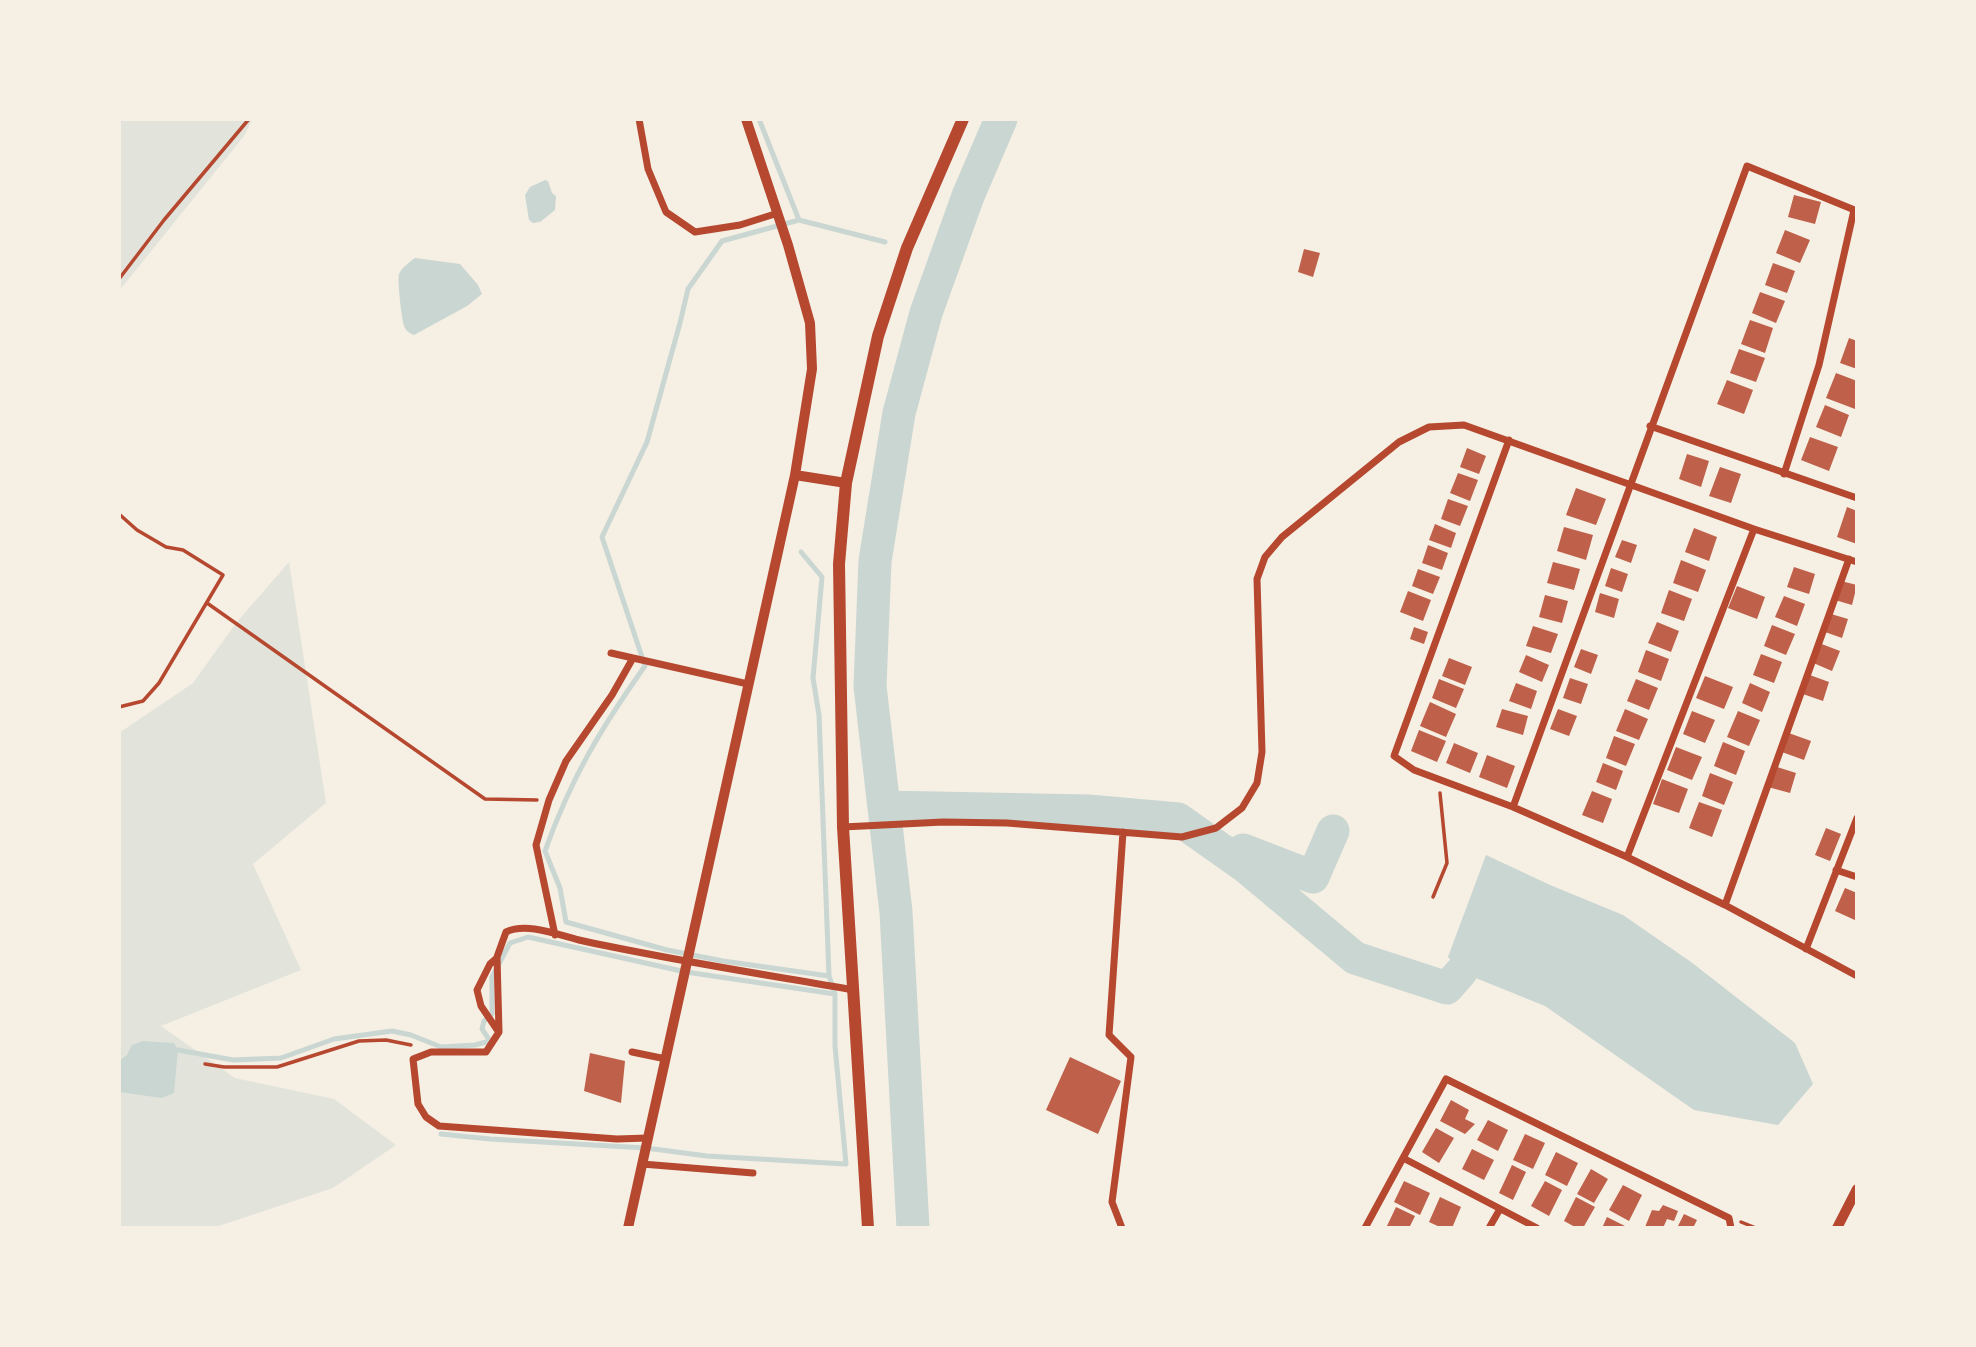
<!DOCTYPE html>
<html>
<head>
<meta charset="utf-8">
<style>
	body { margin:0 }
	#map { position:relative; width:1976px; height:1347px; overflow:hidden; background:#f6efe4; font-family:"Varela Round",sans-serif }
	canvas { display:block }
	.frame { position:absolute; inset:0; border:121px solid #f6efe4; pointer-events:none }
</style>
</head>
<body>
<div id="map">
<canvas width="1976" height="1347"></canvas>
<div class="frame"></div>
</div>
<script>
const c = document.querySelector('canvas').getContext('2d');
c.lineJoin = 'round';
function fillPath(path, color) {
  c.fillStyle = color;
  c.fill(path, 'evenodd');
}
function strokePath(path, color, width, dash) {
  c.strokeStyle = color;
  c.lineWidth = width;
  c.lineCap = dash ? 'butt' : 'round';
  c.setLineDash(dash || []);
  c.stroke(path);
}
fillPath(new Path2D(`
	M 119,119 L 253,119 L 244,136 L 119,291 Z
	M 289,562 L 326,803 L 253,864 L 301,970 L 161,1026 L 235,1078 L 334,1099 L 396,1145 L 333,1188 L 213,1228 L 119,1228 L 119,733 L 193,683 L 236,623 Z`), '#e2e4dc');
fillPath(new Path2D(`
	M 545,180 L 548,181 L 552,193 L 556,196 L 555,210 L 540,222 L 533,223 L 529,220 L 525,195 L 530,187 Z
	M 415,258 L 460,264 L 478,285 L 482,294 L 467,306 L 414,335 C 411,334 406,331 405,328 C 402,324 397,279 399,274 C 402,267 410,262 415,258 Z
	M 1486,855 L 1550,885 L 1623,915 L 1691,962 L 1795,1043 L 1813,1084 L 1778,1125 L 1694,1110 L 1545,1006 L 1461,972 L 1448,957 Z
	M 143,1041 L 174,1043 L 178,1050 L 174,1093 L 162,1098 L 119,1092 L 119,1061 L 127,1055 L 132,1045 Z`), '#c9d6d2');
strokePath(new Path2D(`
	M 759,119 L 799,220
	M 829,976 L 723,961 L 667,950 L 566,922 L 560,888 L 545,851 C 571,778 601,728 645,666 L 602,537 L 647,442 L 680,323 L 688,289 L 722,241 L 799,220 L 885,242
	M 178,1050 L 233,1060 L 281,1058 L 334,1039 L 392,1031 L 411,1035 L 441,1047 L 475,1045 L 490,1041 L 482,1029 L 484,1021 L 492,1014 L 492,977 L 510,943 L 528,937 L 686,972 L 835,994
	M 441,1134 L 490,1139 L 646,1148 L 707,1156 L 846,1164 L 835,1046 L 835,994 L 829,976 L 819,715 L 813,678 L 822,577 L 801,552`), '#c9d6d2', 5);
strokePath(new Path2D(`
	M 884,807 L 1088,811 L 1178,819 L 1246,867 L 1355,958 L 1447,988 L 1461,972
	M 1236,854 L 1243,850 L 1313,877 L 1333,831
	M 913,1228 L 896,912 L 870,686 L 875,561 L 899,413 L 926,313 L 968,196 L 1001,119`), '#c9d6d2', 33);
fillPath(new Path2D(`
	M 1794,195 L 1821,202 L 1815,224 L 1788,217 Z
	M 1785,230 L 1810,240 L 1800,263 L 1776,253 Z
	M 1304,249 L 1320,253 L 1313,277 L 1298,272 Z
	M 1773,263 L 1795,271 L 1787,293 L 1765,285 Z
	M 1760,292 L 1785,301 L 1776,323 L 1752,313 Z
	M 1750,320 L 1773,328 L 1765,353 L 1741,344 Z
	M 1849,338 L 1857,341 L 1857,369 L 1840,363 Z
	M 1739,349 L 1765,358 L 1756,382 L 1730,373 Z
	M 1836,373 L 1857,381 L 1857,403 L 1855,409 L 1826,398 Z
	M 1727,380 L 1753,390 L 1744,414 L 1717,404 Z
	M 1825,405 L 1849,415 L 1841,437 L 1816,427 Z
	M 1810,437 L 1838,447 L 1829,471 L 1801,460 Z
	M 1467,448 L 1486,456 L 1479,474 L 1460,467 Z
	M 1687,454 L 1709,461 L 1701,487 L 1679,479 Z
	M 1720,467 L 1741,474 L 1731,503 L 1709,496 Z
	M 1458,473 L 1478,480 L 1470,501 L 1450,493 Z
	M 1576,488 L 1606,499 L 1596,525 L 1566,515 Z
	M 1448,499 L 1468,506 L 1460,526 L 1441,519 Z
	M 1847,507 L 1857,511 L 1857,544 L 1837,537 Z
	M 1435,524 L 1456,533 L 1451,548 L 1429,540 Z
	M 1564,527 L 1593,535 L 1586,560 L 1557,551 Z
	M 1694,528 L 1717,537 L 1709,561 L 1685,552 Z
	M 1622,540 L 1637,545 L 1631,563 L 1615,557 Z
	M 1428,545 L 1448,553 L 1442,570 L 1422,563 Z
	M 1681,560 L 1706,570 L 1698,592 L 1673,583 Z
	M 1553,562 L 1580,569 L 1574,590 L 1547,583 Z
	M 1794,567 L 1815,574 L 1809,594 L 1787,587 Z
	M 1611,568 L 1628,574 L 1622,592 L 1605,586 Z
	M 1418,569 L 1440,577 L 1433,594 L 1412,586 Z
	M 1841,581 L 1857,585 L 1852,605 L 1835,600 Z
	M 1737,586 L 1765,597 L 1757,619 L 1728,608 Z
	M 1669,590 L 1692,599 L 1684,621 L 1661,613 Z
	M 1408,591 L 1431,600 L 1423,621 L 1400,612 Z
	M 1600,593 L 1619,599 L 1614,618 L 1595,612 Z
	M 1545,595 L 1568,601 L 1562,623 L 1539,617 Z
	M 1784,596 L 1805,604 L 1797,626 L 1775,617 Z
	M 1831,614 L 1848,619 L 1842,638 L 1825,632 Z
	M 1657,622 L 1679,631 L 1671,652 L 1648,643 Z
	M 1772,625 L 1795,634 L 1786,655 L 1764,646 Z
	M 1533,626 L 1558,634 L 1551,653 L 1526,646 Z
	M 1414,627 L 1428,632 L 1424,644 L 1410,639 Z
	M 1819,643 L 1840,651 L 1832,671 L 1811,662 Z
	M 1581,649 L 1598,655 L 1591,674 L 1574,667 Z
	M 1646,650 L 1669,659 L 1661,681 L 1638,672 Z
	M 1761,654 L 1782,662 L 1774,683 L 1753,675 Z
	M 1526,655 L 1549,665 L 1542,682 L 1519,672 Z
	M 1449,658 L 1472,667 L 1465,685 L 1442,676 Z
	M 1807,674 L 1829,682 L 1823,701 L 1800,693 Z
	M 1705,676 L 1733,687 L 1724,709 L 1696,698 Z
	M 1570,678 L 1588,684 L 1581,704 L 1563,698 Z
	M 1439,679 L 1464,689 L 1456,708 L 1432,698 Z
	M 1636,679 L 1658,688 L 1649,710 L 1627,701 Z
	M 1516,683 L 1537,691 L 1531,709 L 1509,701 Z
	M 1750,683 L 1770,692 L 1762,712 L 1742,703 Z
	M 1430,702 L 1456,714 L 1446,737 L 1420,726 Z
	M 1502,709 L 1528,716 L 1523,735 L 1496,727 Z
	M 1558,709 L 1577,716 L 1569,736 L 1550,729 Z
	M 1625,709 L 1648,719 L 1639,740 L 1616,731 Z
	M 1692,711 L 1715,720 L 1705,743 L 1683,734 Z
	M 1738,711 L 1760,720 L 1749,746 L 1727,737 Z
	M 1419,730 L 1446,741 L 1437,762 L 1411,751 Z
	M 1786,732 L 1811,741 L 1804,760 L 1779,751 Z
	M 1614,736 L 1635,744 L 1626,766 L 1606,758 Z
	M 1723,742 L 1745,751 L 1736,775 L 1714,766 Z
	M 1454,743 L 1478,753 L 1470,773 L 1446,763 Z
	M 1676,747 L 1702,757 L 1692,780 L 1667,770 Z
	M 1487,755 L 1515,766 L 1507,788 L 1479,777 Z
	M 1603,763 L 1623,771 L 1616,790 L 1596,782 Z
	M 1774,766 L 1796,773 L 1790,793 L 1768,787 Z
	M 1710,773 L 1733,782 L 1724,805 L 1702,796 Z
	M 1662,779 L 1688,789 L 1679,813 L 1653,804 Z
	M 1592,791 L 1612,799 L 1603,823 L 1582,815 Z
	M 1699,802 L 1722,810 L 1712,837 L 1689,828 Z
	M 1826,828 L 1841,834 L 1830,861 L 1815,855 Z
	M 1845,888 L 1857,893 L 1857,921 L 1835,911 Z
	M 590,1053 L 625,1061 L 621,1103 L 584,1091 Z
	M 1070,1057 L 1121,1081 L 1098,1134 L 1046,1110 Z
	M 1451,1100 L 1469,1110 L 1465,1119 L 1475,1124 L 1465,1134 L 1440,1121 Z
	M 1488,1120 L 1508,1130 L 1498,1151 L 1477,1140 Z
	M 1436,1128 L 1454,1138 L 1439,1163 L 1422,1152 Z
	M 1525,1134 L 1545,1143 L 1533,1169 L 1513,1160 Z
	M 1472,1149 L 1494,1160 L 1484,1180 L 1462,1169 Z
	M 1556,1152 L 1578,1163 L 1567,1186 L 1545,1175 Z
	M 1512,1165 L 1526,1172 L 1513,1200 L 1499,1193 Z
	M 1591,1169 L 1608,1179 L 1594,1203 L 1577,1194 Z
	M 1404,1181 L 1430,1193 L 1420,1215 L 1394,1202 Z
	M 1545,1181 L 1562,1190 L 1549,1216 L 1531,1206 Z
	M 1623,1185 L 1642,1195 L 1629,1221 L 1609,1210 Z
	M 1440,1197 L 1461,1207 L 1452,1228 L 1442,1228 L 1429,1222 Z
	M 1576,1197 L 1595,1207 L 1583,1228 L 1577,1228 L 1564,1221 Z
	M 1663,1205 L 1678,1211 L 1674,1221 L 1667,1219 L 1663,1228 L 1645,1227 L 1652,1210 L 1659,1211 Z
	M 1396,1207 L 1415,1216 L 1409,1228 L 1386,1228 Z
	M 1684,1214 L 1697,1220 L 1693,1228 L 1677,1228 Z
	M 1607,1217 L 1629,1228 L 1602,1228 Z`), '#bf614a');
strokePath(new Path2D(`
	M 119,279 L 164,220 L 249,119
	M 119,514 L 137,530 L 166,547 L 183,550 L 223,575 L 159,683 L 143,701 L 119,707
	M 207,603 L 485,799 L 537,800
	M 1433,897 L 1447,863 L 1440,793
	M 205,1064 L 224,1067 L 277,1067 L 359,1041 L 386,1040 L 411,1045
	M 1741,1222 L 1756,1228`), '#b5482f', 3.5);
strokePath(new Path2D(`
	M 639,119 L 648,169 L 666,212 L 695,232 L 740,225 L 778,213
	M 1650,426 L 1857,498
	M 1509,440 L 1394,756 L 1414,770 L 1513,807 L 1627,857 L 1725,905 L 1857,976
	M 1784,474 L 1819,365 L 1854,210
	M 611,653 L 633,658
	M 1513,807 L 1747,166 L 1857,211
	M 843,827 L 943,822 L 1007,823 L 1182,837 L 1216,828 L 1242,808 L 1257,783 L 1262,752 L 1257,579 L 1265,557 L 1282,537 L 1399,442 L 1429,427 L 1464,425 L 1754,529 L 1857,562
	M 1627,857 L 1754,529
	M 1836,870 L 1857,877
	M 1725,905 L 1849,559
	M 555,935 L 536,845 L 549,800 L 566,761 L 612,695 L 633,658 L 748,684
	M 1806,949 L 1857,818
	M 497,958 L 490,964 L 477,990 L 481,1006 L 498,1031
	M 632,1052 L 666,1059
	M 648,1138 L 617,1139 L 439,1126 L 426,1117 L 418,1104 L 413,1059 L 431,1052 L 486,1052 L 499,1032 L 497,957 L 506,932 C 527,922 558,935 579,940 C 670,960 762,974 854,990
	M 1403,1158 L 1446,1079 L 1729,1218 L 1731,1228
	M 642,1164 L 753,1173
	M 1122,1228 L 1112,1202 L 1131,1057 L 1109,1035 L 1123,832
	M 1365,1228 L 1403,1158 L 1537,1228
	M 1489,1228 L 1500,1209`), '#b5482f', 7);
strokePath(new Path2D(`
	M 795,475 L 846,483
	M 628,1228 L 795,475 L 812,369 L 810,323 L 788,245 L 746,119
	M 1837,1228 L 1857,1189`), '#b5482f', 10);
strokePath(new Path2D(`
	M 868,1228 L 843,827 L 839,564 L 846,483 L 878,336 L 907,248 L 963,119`), '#b5482f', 12);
</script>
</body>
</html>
